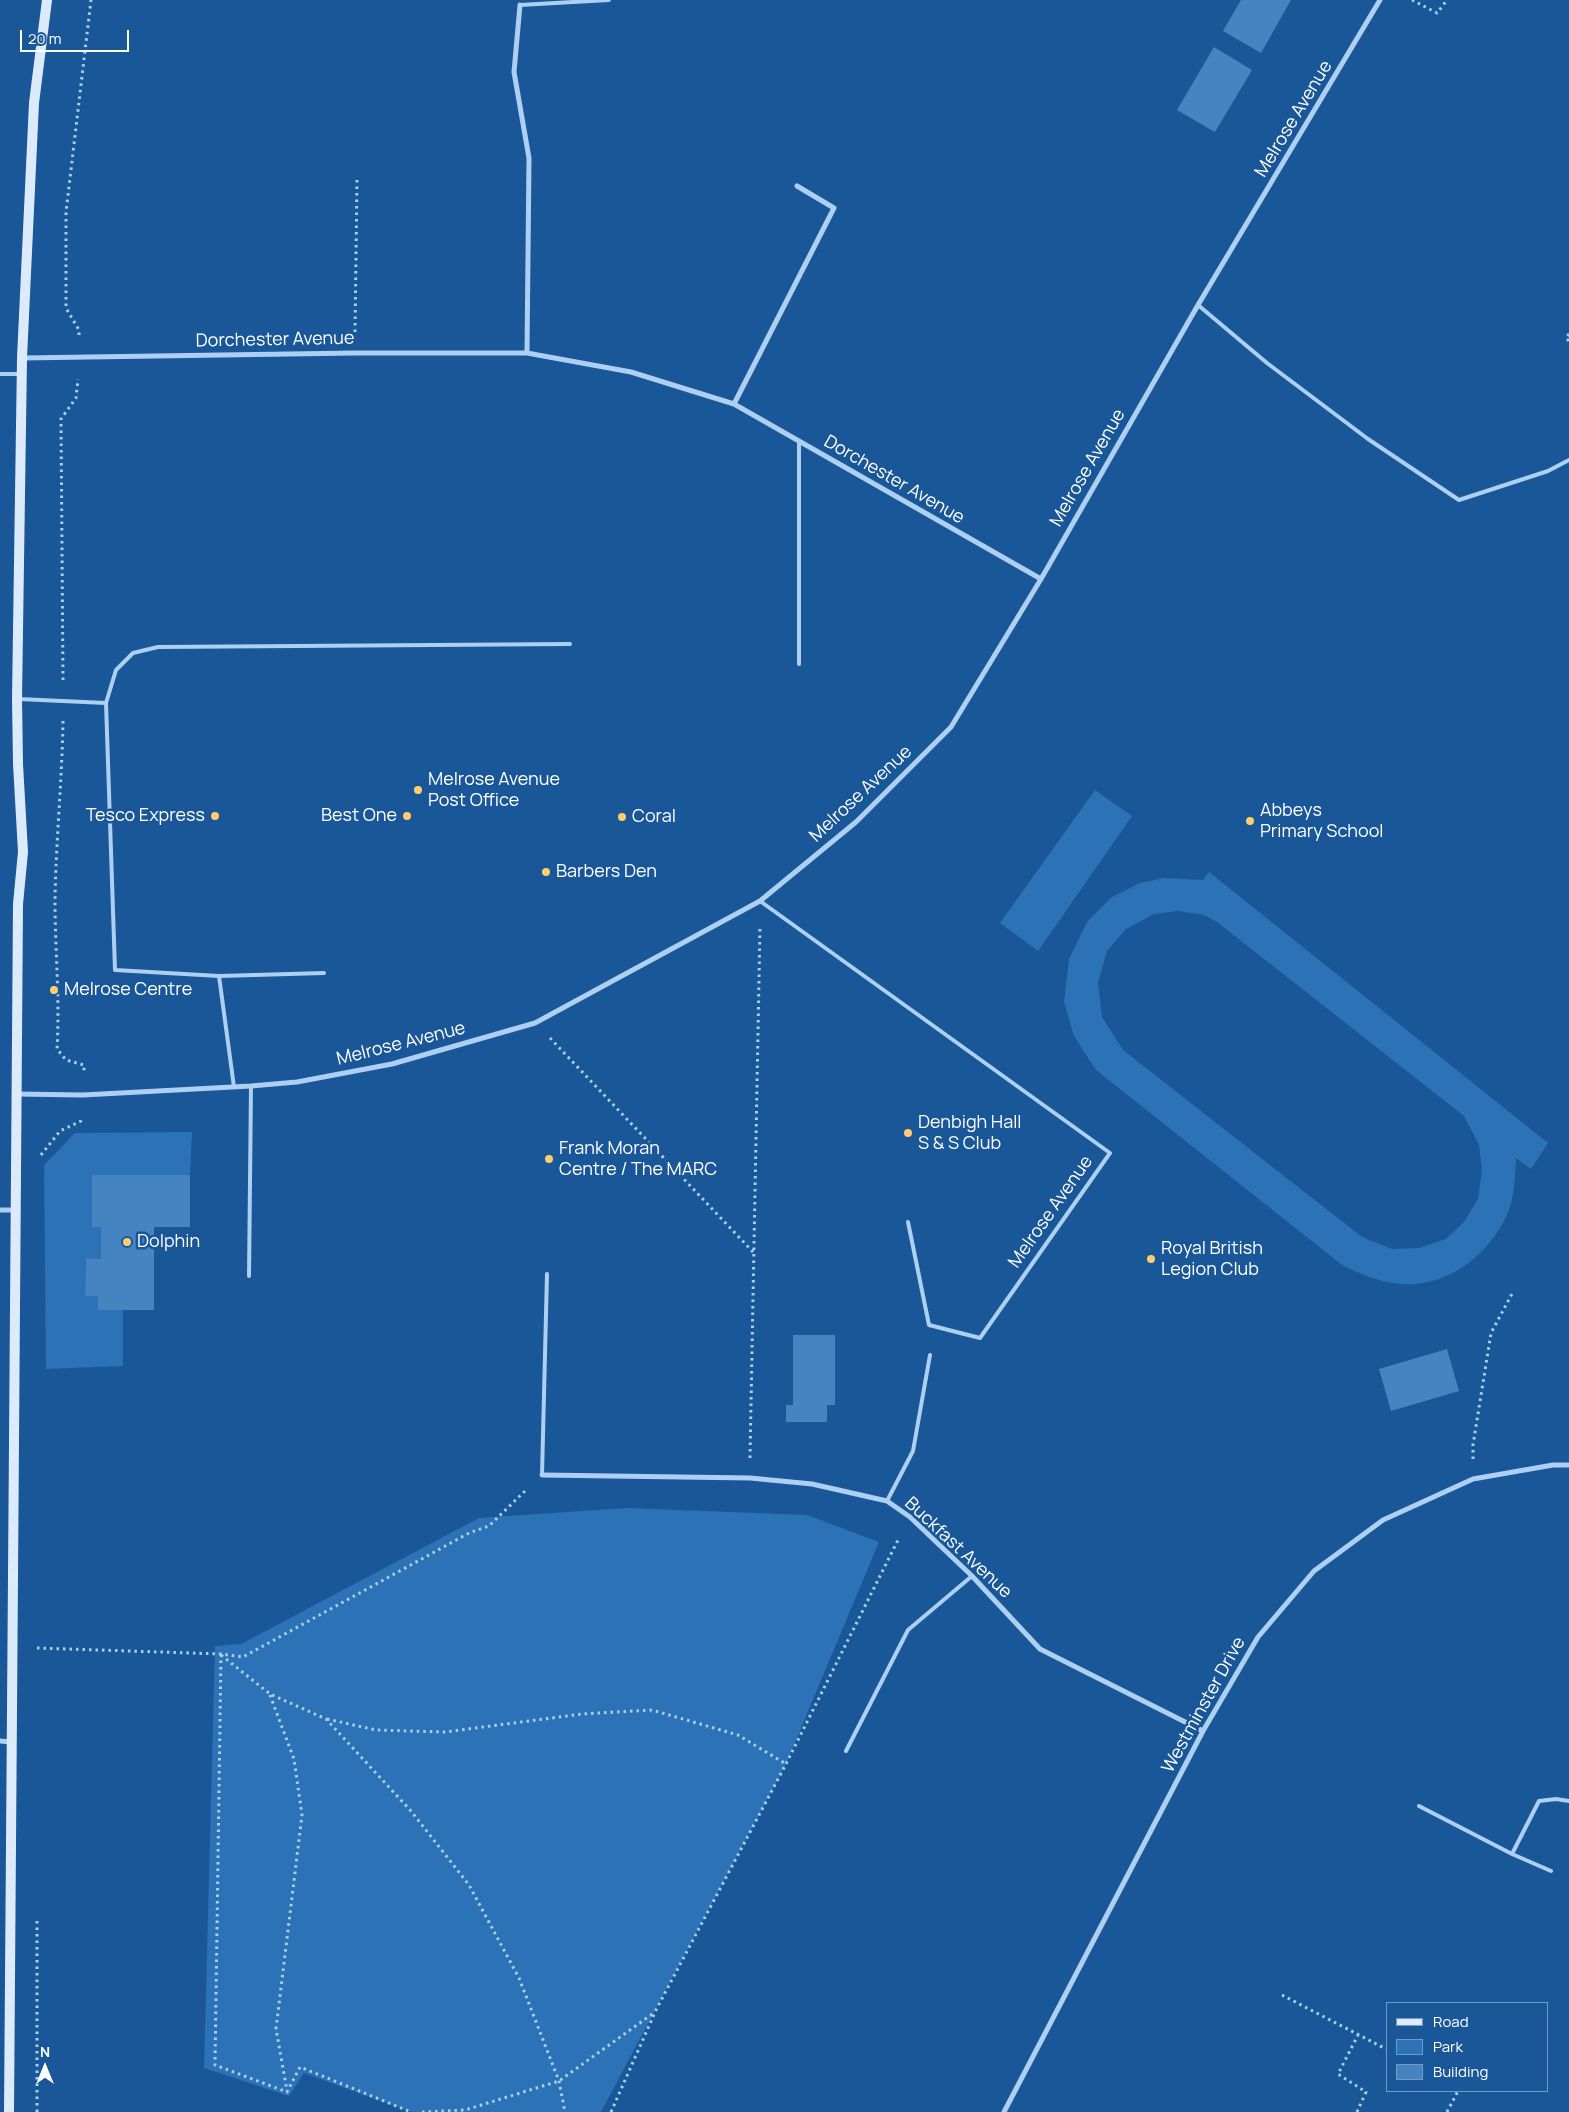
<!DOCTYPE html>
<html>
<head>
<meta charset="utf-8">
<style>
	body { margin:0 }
	#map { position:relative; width:1569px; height:2112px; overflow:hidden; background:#195799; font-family:Manrope,sans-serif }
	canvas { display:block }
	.legend { position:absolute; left:1386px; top:2002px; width:162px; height:90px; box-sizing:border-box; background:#195799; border:1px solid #759ac2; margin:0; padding:6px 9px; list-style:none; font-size:15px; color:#fff }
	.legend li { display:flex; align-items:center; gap:10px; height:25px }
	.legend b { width:25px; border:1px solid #759ac2 }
	.north { position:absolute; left:20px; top:2042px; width:50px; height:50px; -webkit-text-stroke:4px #195799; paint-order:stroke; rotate:0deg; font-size:14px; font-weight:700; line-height:20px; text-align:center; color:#fff }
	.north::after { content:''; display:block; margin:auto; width:18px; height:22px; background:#fff; clip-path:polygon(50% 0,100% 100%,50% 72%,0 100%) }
	.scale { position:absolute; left:20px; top:30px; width:109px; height:22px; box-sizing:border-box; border:2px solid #fff; border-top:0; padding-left:6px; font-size:15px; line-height:18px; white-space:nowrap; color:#fff; -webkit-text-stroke:4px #195799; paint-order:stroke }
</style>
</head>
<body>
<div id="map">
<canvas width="1569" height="2112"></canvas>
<ul class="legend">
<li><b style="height:6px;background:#dcebfc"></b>Road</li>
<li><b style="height:14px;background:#2c72b6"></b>Park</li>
<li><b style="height:14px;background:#4683c1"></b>Building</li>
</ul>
<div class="north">N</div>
<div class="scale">20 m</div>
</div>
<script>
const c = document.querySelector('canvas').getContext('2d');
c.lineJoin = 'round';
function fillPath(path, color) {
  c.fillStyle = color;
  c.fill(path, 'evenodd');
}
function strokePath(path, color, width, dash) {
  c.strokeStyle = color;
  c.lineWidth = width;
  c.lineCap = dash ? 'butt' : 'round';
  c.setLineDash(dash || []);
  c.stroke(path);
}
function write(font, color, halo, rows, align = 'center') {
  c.font = font + ' Manrope,sans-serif';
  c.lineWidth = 5;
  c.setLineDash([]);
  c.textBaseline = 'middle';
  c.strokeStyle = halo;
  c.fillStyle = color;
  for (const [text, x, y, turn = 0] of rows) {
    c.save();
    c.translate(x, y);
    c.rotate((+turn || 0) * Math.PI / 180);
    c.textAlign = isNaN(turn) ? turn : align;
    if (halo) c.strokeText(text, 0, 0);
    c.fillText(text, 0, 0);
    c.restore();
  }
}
fillPath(new Path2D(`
	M 1095,790 L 1132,816 L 1038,951 L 1000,923 Z
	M 1209,872 L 1548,1143 L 1531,1169 L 1516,1158 C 1515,1175 1515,1194 1509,1210 C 1491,1254 1448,1288 1400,1284 C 1379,1282 1361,1274 1342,1265 L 1096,1070 L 1074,1036 L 1064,1002 L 1069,959 L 1087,922 L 1112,897 L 1140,883 L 1164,878 L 1203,880 ZM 1178,911 L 1204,915 L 1217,922 L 1464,1116 L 1479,1145 L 1482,1170 L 1478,1199 L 1464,1222 L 1446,1239 L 1419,1248 L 1392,1249 L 1362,1237 L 1123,1050 L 1102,1017 L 1098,983 L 1107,951 L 1126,929 L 1154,914 Z
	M 192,1132 L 190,1175 L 92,1175 L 101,1227 L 101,1259 L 86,1258 L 85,1296 L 98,1296 L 98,1310 L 123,1310 L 123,1366 L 46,1369 L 44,1165 L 75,1133 Z
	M 627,1508 L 807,1515 L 879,1542 L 786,1764 L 601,2112 L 411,2112 L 304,2073 L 289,2096 L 204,2068 L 215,1646 L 241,1644 L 479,1518 Z`), '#2c72b6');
fillPath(new Path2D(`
	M 1241,0 L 1291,0 L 1261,53 L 1223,31 Z
	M 1214,47 L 1252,70 L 1215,132 L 1177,110 Z
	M 92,1175 L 190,1175 L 190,1227 L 154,1227 L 154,1310 L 98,1310 L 98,1296 L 85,1296 L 86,1258 L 101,1259 L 101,1227 L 92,1227 Z
	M 793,1335 L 835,1335 L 835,1405 L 827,1405 L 827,1422 L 786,1422 L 786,1405 L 793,1405 Z
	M 1447,1349 L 1459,1391 L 1391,1411 L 1379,1369 Z`), '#4683c1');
strokePath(new Path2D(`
	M 1412,0 L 1437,13 L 1447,0
	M 355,332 L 357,180
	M 1569,334 L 1566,338 L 1569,341
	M 79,335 L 79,330 L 66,308 L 66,212 L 91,0
	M 63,680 L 61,419 L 76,398 L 78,379
	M 63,721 C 62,781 56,840 55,900 C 55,950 60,999 57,1049 L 66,1060 L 84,1065 L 84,1073
	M 550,1038 L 754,1253
	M 41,1155 L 60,1131 L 81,1121 L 82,1117
	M 750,1458 L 760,926
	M 1473,1459 L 1473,1445 L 1491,1333 L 1513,1292
	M 37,1648 L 221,1654 L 243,1657 L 469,1533 L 489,1526 L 527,1489
	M 221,1654 L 215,2065 L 287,2092 L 300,2067 L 411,2112
	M 221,1655 L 270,1694 L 326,1719 L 411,1811 L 469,1885 L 519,1978 L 559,2081 L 565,2112
	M 270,1695 L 294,1759 L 302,1815 L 276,2029 L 287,2091
	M 327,1719 L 376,1730 L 445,1732 L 582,1714 L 652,1710 L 738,1735 L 786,1764
	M 1282,1995 L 1386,2049
	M 37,2112 L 37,1920
	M 422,2112 L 465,2110 L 559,2081 L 655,2012
	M 611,2112 L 656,2010 L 786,1764 L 899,1538
	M 1357,2112 L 1366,2092 L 1338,2074 L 1358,2035
	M 1447,2112 L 1458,2091`), '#adcff1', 3, [2.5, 4]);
strokePath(new Path2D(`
	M 520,5 L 609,0
	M 1198,305 L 1267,363 L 1368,439 L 1459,500 L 1548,471 L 1569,460
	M 0,374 L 20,374
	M 799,442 L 799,664
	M 19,699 L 106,703
	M 760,901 L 1110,1153 L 980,1338 L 929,1325 L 908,1222
	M 324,973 L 219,976 L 115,970 L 106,703 L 116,670 L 133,653 L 158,647 L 570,644
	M 219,976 L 234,1087
	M 249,1276 L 251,1086
	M 542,1475 L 547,1274
	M 887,1501 L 913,1451 L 930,1355
	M 846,1751 L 908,1630 L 972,1576
	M 1419,1806 L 1512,1854 L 1551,1871
	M 1512,1854 L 1539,1801 L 1556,1799 L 1569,1801`), '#adcff1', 4);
strokePath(new Path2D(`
	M 520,5 L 514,72 L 529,158 L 527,353
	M 22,358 L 355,353 L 527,353 L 631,372 L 734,404 L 1041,579
	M 734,404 L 834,208 L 797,186
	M 16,1094 L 83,1095 L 251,1086 L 297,1082 L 392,1064 L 535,1023 L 760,901 L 856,822 L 951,727 L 1041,579 L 1198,305 L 1380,0
	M 0,1210 L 16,1210
	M 542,1475 L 750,1478 L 812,1484 L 887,1501 L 910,1517 L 972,1576 L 1040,1649 L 1203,1731
	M 0,1741 L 11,1742
	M 1004,2112 L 1203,1731 L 1258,1637 L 1314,1571 L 1383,1520 L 1473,1479 L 1553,1465 L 1569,1465`), '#adcff1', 5);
strokePath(new Path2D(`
	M 9,2112 L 18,904 L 23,852 L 18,764 L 17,699 L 22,358 L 34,103 L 47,0`), '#dcebfc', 10);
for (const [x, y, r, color] of [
	[418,790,5,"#ffcd6d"],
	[215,816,5,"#ffcd6d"],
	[407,816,5,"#ffcd6d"],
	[622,817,5,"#ffcd6d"],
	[1250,821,5,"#ffcd6d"],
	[546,872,5,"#ffcd6d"],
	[54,990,5,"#ffcd6d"],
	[908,1133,5,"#ffcd6d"],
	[549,1159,5,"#ffcd6d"],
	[127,1242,5,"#ffcd6d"],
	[1151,1259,5,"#ffcd6d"]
]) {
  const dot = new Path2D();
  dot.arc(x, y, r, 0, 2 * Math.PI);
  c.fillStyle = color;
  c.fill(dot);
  strokePath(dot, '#195799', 2);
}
write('18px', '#fff', '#195799', [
	["Melrose Avenue",1294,119,-59],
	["Dorchester Avenue",275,340,-1],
	["Melrose Avenue",1088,468,-60],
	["Dorchester Avenue",894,480,30],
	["Melrose Avenue",861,794,-43],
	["Melrose Avenue",401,1044,-14],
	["Melrose Avenue",1051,1212,-55],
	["Buckfast Avenue",958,1548,43],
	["Westminster Drive",1204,1705,-61]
]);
write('18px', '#fff', '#195799', [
	["Melrose Avenue",428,780],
	["Post Office",428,801],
	["Abbeys",1260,811],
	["Primary School",1260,832],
	["Tesco Express",205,816,"right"],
	["Best One",397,816,"right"],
	["Coral",632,817],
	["Barbers Den",556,872],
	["Melrose Centre",64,990],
	["Denbigh Hall",918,1123],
	["S & S Club",918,1144],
	["Frank Moran",559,1149],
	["Centre / The MARC",559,1170],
	["Dolphin",137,1242],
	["Royal British",1161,1249],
	["Legion Club",1161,1270]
], 'left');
</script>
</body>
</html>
